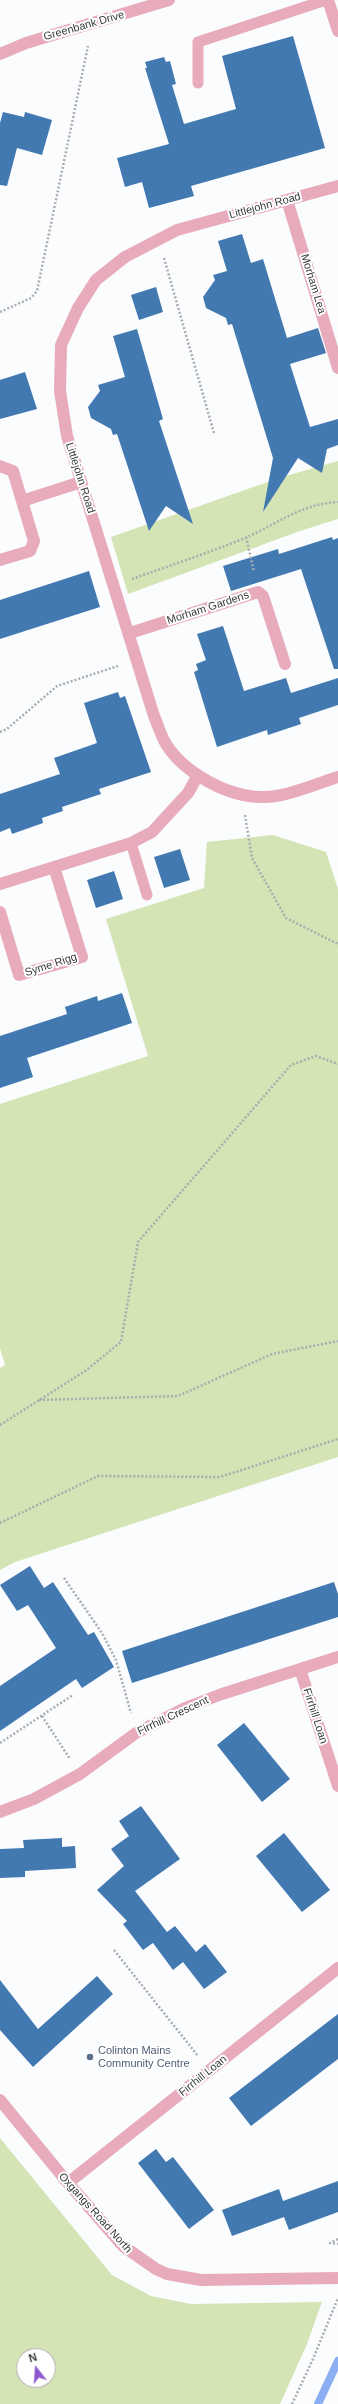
<!DOCTYPE html>
<html>
<head>
<meta charset="utf-8">
<style>
	body { margin:0 }
	#map { position:relative; width:338px; height:2404px; overflow:hidden; background:#fafcfe; font-family:Helvetica,sans-serif }
	canvas { display:block }
	.north { position:absolute; left:16px; top:2348px; width:40px; height:40px; box-sizing:border-box; background:#fff; border:1px solid #afafb1; border-radius:50%; rotate:343deg; font-size:11px; font-weight:700; line-height:16px; text-align:center; color:#36383b }
	.north::after { content:''; display:block; margin:auto; width:14px; height:18px; background:#8f59d1; clip-path:polygon(50% 0,100% 100%,50% 72%,0 100%) }
</style>
</head>
<body>
<div id="map">
<canvas width="338" height="2404"></canvas>
<div class="north">N</div>
</div>
<script>
const c = document.querySelector('canvas').getContext('2d');
c.lineJoin = 'round';
function fillPath(path, color) {
  c.fillStyle = color;
  c.fill(path, 'evenodd');
}
function strokePath(path, color, width, dash) {
  c.strokeStyle = color;
  c.lineWidth = width;
  c.lineCap = dash ? 'butt' : 'round';
  c.setLineDash(dash || []);
  c.stroke(path);
}
function write(font, color, halo, rows, align = 'center') {
  c.font = font + ' Helvetica,sans-serif';
  c.lineWidth = 4;
  c.setLineDash([]);
  c.textBaseline = 'middle';
  c.strokeStyle = halo;
  c.fillStyle = color;
  for (const [text, x, y, turn = 0] of rows) {
    c.save();
    c.translate(x, y);
    c.rotate((+turn || 0) * Math.PI / 180);
    c.textAlign = isNaN(turn) ? turn : align;
    if (halo) c.strokeText(text, 0, 0);
    c.fillText(text, 0, 0);
    c.restore();
  }
}
fillPath(new Path2D(`
	M 338,461 L 338,519 L 300,531 L 128,594 L 111,537 L 279,478 Z
	M 273,835 L 326,852 L 338,889 L 338,1457 L 15,1562 L 0,1570 L 0,1368 L 5,1365 L 0,1348 L 0,1104 L 148,1056 L 106,919 L 204,888 L 207,842 Z
	M 0,2138 L 112,2275 L 151,2296 L 191,2304 L 322,2302 L 307,2344 L 280,2404 L 0,2404 ZM 24,2356 L 48,2356 L 48,2380 L 24,2380 Z`), '#d4e4b4');
strokePath(new Path2D(`
	M 318,2404 L 338,2361`), '#8baff2', 8);
fillPath(new Path2D(`
	M 293,36 L 325,148 L 191,186 L 194,196 L 149,208 L 142,182 L 125,187 L 117,158 L 169,144 L 145,68 L 147,68 L 145,62 L 164,57 L 166,62 L 170,61 L 176,84 L 172,85 L 184,124 L 236,109 L 222,56 Z
	M 3,112 L 24,117 L 25,112 L 52,120 L 42,155 L 17,148 L 7,186 L 0,185 L 0,123 Z
	M 242,234 L 251,263 L 263,259 L 287,338 L 318,328 L 326,353 L 290,364 L 310,427 L 338,419 L 338,445 L 327,449 L 322,473 L 298,458 L 263,512 L 273,458 L 232,324 L 228,325 L 226,318 L 206,308 L 203,297 L 215,280 L 213,275 L 227,271 L 218,241 Z
	M 156,287 L 163,312 L 139,320 L 131,295 Z
	M 137,329 L 163,419 L 159,421 L 193,524 L 166,506 L 149,531 L 117,434 L 113,435 L 111,429 L 91,418 L 88,407 L 100,391 L 98,385 L 125,377 L 113,336 Z
	M 25,372 L 37,409 L 0,419 L 0,380 Z
	M 332,537 L 333,540 L 338,538 L 338,669 L 334,669 L 301,569 L 231,591 L 223,566 L 278,549 L 279,554 Z
	M 89,571 L 100,607 L 0,639 L 0,600 Z
	M 223,626 L 244,691 L 286,678 L 291,693 L 338,678 L 338,705 L 299,718 L 301,724 L 268,735 L 267,730 L 217,747 L 194,672 L 198,670 L 196,664 L 206,660 L 197,634 Z
	M 118,692 L 120,698 L 125,696 L 151,772 L 99,789 L 101,794 L 62,807 L 63,811 L 42,818 L 43,823 L 12,834 L 10,828 L 0,832 L 0,794 L 60,774 L 54,758 L 97,743 L 84,703 Z
	M 180,849 L 190,880 L 164,888 L 154,857 Z
	M 114,871 L 123,899 L 96,908 L 87,880 Z
	M 122,993 L 132,1023 L 27,1058 L 33,1077 L 0,1088 L 0,1036 L 67,1014 L 65,1007 L 97,996 L 98,1001 Z
	M 30,1566 L 44,1588 L 53,1582 L 88,1635 L 94,1632 L 114,1667 L 82,1688 L 76,1679 L 0,1731 L 0,1686 L 56,1648 L 28,1605 L 17,1611 L 0,1585 Z
	M 334,1582 L 338,1594 L 338,1617 L 132,1683 L 122,1651 Z
	M 244,1723 L 290,1779 L 262,1802 L 217,1745 Z
	M 141,1806 L 180,1859 L 135,1891 L 167,1932 L 175,1926 L 196,1952 L 205,1944 L 227,1972 L 204,1989 L 183,1962 L 193,1954 L 173,1970 L 153,1943 L 143,1950 L 123,1924 L 127,1921 L 97,1890 L 124,1866 L 111,1849 L 129,1836 L 119,1821 Z
	M 284,1833 L 330,1890 L 302,1912 L 256,1856 Z
	M 62,1838 L 62,1847 L 75,1846 L 76,1868 L 25,1871 L 25,1877 L 0,1878 L 0,1849 L 24,1848 L 23,1840 Z
	M 97,1976 L 113,1994 L 33,2067 L 0,2030 L 0,1980 L 38,2029 Z
	M 338,2014 L 338,2059 L 251,2126 L 229,2098 Z
	M 156,2149 L 166,2162 L 173,2157 L 214,2210 L 189,2229 L 138,2163 Z
	M 338,2181 L 338,2212 L 289,2230 L 284,2217 L 232,2236 L 222,2210 L 279,2189 L 283,2201 Z`), '#4379b1');
strokePath(new Path2D(`
	M 164,258 L 214,433
	M 0,312 L 31,298 L 37,291 L 88,46
	M 246,537 L 254,572
	M 132,579 C 169,566 208,553 245,538 C 278,524 300,504 338,502
	M 0,732 L 7,729 L 57,686 L 118,666
	M 245,815 L 252,858 L 286,918 L 338,944
	M 39,1400 L 178,1396 L 272,1354 L 338,1341
	M 0,1425 L 85,1371 L 121,1342 L 138,1242 L 291,1065 L 316,1056 L 338,1064
	M 0,1523 L 98,1476 L 220,1477 L 338,1439
	M 64,1578 L 102,1633 L 116,1660 L 131,1713
	M 42,1716 L 70,1759
	M 0,1743 L 73,1695
	M 114,1950 L 198,2056
	M 338,2239 L 330,2243 L 338,2244
	M 292,2404 L 313,2359 L 338,2298`), '#aaacae', 2.5, [2, 2]);
strokePath(new Path2D(`
	M 198,83 L 198,42 L 326,0
	M 131,843 L 147,895`), '#e8abbc', 11);
strokePath(new Path2D(`
	M 328,0 L 338,31
	M 0,54 L 26,43 L 169,0
	M 338,186 L 177,230 L 125,257 L 96,280 L 78,308 L 61,345 L 60,391 L 67,436 L 154,716 C 158,725 161,736 166,744 C 184,773 228,797 262,797 C 284,798 316,784 338,777
	M 287,200 L 338,368
	M 0,466 L 13,471 L 34,541 L 30,551 L 0,560
	M 22,501 L 81,482
	M 130,633 L 258,592 L 263,596 L 285,664
	M 0,884 L 131,843 L 152,832 L 188,793 L 198,775
	M 0,912 L 19,975 L 82,957 L 54,867
	M 300,1669 L 338,1786
	M 0,1812 L 34,1799 L 80,1774 L 136,1733 L 185,1708 L 222,1694 L 338,1657
	M 0,2100 L 68,2183 L 123,2246 L 156,2269 L 167,2274 L 201,2280 L 338,2278
	M 68,2183 L 338,1968`), '#e8abbc', 12);
for (const [x, y, r, color] of [
	[90,2057,4,"#5c6f8a"]
]) {
  const dot = new Path2D();
  dot.arc(x, y, r, 0, 2 * Math.PI);
  c.fillStyle = color;
  c.fill(dot);
  strokePath(dot, '#fff', 1.5);
}
write('11px', '#36383b', '#fff', [
	["Greenbank Drive",84,26,-16],
	["Littlejohn Road",265,206,-15],
	["Morham Lea",313,284,73],
	["Littlejohn Road",80,478,72],
	["Morham Gardens",208,608,-18],
	["Syme Rigg",51,965,-18],
	["Firrhill Crescent",173,1716,-25],
	["Firrhill Loan",315,1716,72],
	["Firrhill Loan",203,2076,-39],
	["Oxgangs Road North",95,2213,48]
]);
write('11px', '#4e5e75', '#fff', [
	["Colinton Mains",98,2051],
	["Community Centre",98,2064]
], 'left');
</script>
</body>
</html>
